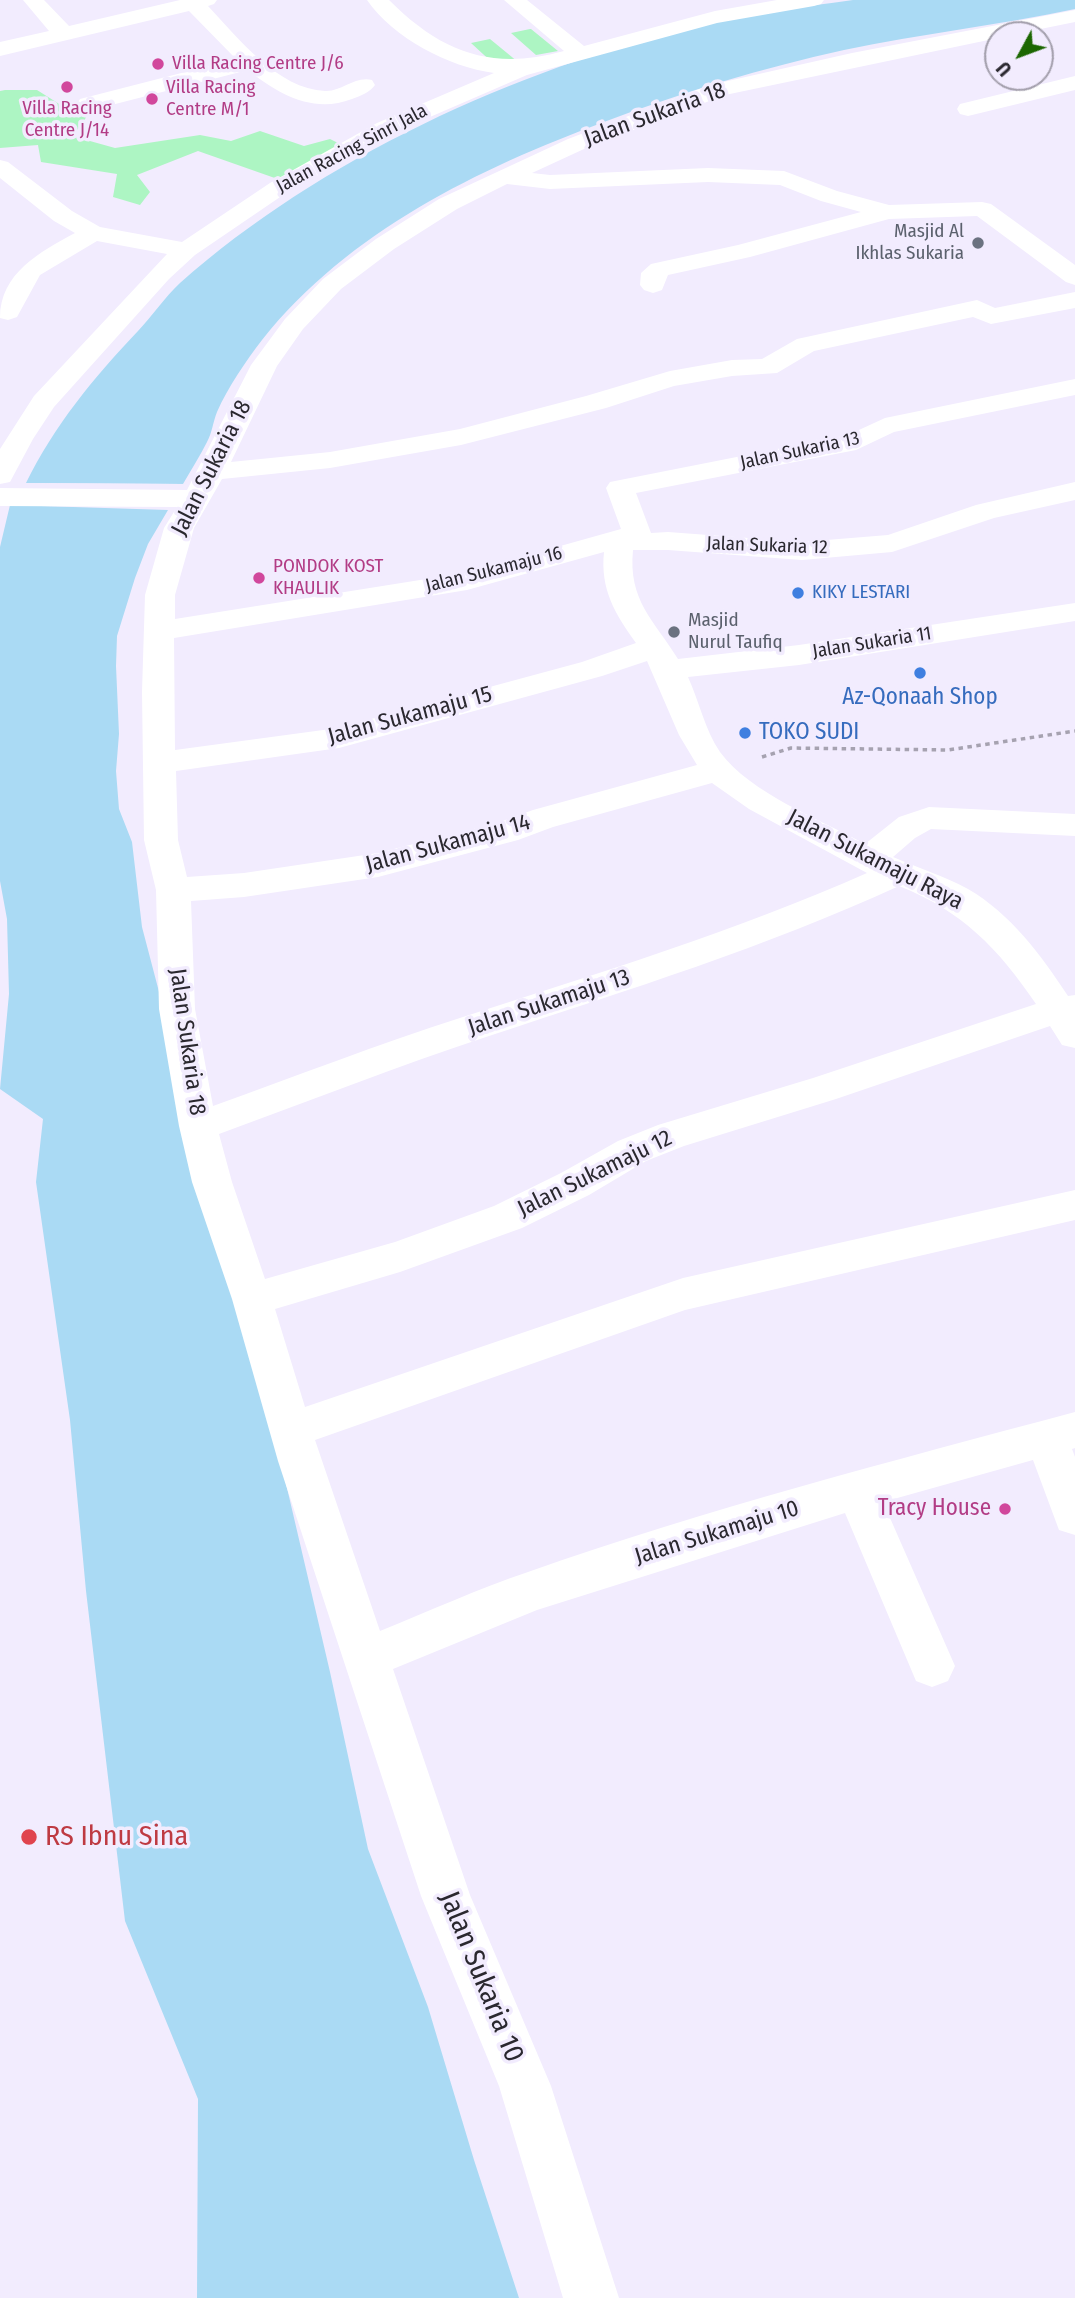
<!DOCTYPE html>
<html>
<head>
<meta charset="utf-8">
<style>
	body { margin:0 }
	#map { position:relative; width:1075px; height:2298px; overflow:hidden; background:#f2ecfe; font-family:"Fira Sans Condensed",sans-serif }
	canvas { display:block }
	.north { position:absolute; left:984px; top:21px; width:70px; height:70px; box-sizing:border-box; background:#f2ecfe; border:2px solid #a29eab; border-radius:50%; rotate:229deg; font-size:19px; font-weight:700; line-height:28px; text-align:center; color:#2a282f }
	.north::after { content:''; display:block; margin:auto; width:24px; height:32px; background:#1c6702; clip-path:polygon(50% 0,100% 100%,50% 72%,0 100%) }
</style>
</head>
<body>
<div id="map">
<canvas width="1075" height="2298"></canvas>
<div class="north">U</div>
</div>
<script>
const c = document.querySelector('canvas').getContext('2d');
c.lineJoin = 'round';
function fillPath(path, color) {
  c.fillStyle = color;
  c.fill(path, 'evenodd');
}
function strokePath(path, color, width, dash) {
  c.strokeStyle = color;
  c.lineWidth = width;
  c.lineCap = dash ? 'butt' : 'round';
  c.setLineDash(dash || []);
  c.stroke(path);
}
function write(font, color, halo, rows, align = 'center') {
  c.font = font + ' "Fira Sans Condensed",sans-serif';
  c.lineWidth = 7;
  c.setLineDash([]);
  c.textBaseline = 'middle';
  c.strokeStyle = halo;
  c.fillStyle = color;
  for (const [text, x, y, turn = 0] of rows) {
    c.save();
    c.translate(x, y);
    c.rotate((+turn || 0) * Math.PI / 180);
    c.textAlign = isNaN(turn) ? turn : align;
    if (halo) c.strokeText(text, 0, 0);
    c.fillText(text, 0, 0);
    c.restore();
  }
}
fillPath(new Path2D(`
	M 530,29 L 531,29 L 558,51 L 536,55 L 511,33 Z
	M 490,39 L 518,62 L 496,66 L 471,43 Z
	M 5,90 L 37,90 L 64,107 L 89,109 L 84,122 L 72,136 L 115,148 L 200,135 L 231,141 L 260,131 L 304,146 L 330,139 L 346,147 L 289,183 L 198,151 L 137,175 L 150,192 L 140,205 L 113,197 L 117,174 L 41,162 L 38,145 L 0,148 L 0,91 Z`), '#adf5c3');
fillPath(new Path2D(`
	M 853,0 L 1075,0 L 1075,9 C 999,25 921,34 844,50 C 762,68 683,92 604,122 C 478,169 349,231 262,340 C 246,361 228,387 217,412 C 213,422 212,433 207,442 C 200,456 191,470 183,484 L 26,483 C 54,426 94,377 138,331 C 152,316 165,297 180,283 C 320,159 516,69 697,26 C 749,14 801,7 853,0 Z
	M 10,505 L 168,510 L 148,544 L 135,578 L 117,636 L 116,666 L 119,734 L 116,771 L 119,809 L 132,842 L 142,927 L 269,1411 L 330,1672 L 368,1849 L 428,2007 L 474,2160 L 519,2298 L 197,2298 L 198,2099 L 125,1921 L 86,1591 L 70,1420 L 36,1182 L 43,1119 L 0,1089 L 9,994 L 7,919 L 0,881 L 0,547 Z`), '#aadaf4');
fillPath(new Path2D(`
	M 22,483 L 26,483 L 187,484 L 183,487 L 26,487 Z`), '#f2ecfe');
strokePath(new Path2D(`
	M 762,757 L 791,748 L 948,750 L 1075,731`), '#a6a2b0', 3.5, [4.5, 4.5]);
fillPath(new Path2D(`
	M 23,0 L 44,0 L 69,26 L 180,0 L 217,0 L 214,4 L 208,6 C 238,38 278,89 325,91 C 342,92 354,76 372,80 L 375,85 C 370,92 361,96 352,99 C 313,114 278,94 248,70 L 88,111 L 80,109 L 77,104 L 80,99 L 236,59 L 189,11 L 0,56 L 0,42 L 49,31 Z
	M 367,0 L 389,0 C 442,53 492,71 564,51 L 504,0 L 527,0 L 584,46 L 715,11 L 777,0 L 824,0 L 821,4 L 814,6 L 717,23 L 527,75 L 393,133 L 286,193 L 195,255 L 169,279 L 54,407 L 33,439 L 10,482 L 0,484 L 0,449 L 34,396 L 167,254 L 97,241 L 40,275 L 17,317 L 8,320 L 0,318 C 0,273 40,252 75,233 L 54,221 L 0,178 L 0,160 L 8,162 L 72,211 L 100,227 L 182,242 L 270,183 L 377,123 L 494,73 C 449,67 393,38 367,0 Z
	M 1075,10 L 1075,22 L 1011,35 L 998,35 L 998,38 L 725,95 L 584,149 L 532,173 L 550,175 L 708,168 L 784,171 L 837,191 L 889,205 L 982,202 L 991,204 L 1075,265 L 1075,285 L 1066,282 L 977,216 L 889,219 L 750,257 L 668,275 L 662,290 L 653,293 L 644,290 L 640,285 L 641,273 L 651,264 L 738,245 L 861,212 L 821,201 L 780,185 L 708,182 L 550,189 L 507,184 L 457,209 L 394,249 L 341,289 L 303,329 L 277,366 L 231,462 L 330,452 L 460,429 L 586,396 L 670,371 L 732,360 L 762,359 L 797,339 L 977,300 L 995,308 L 1075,292 L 1075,308 L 991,324 L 973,317 L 814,351 L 777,373 L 732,376 L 674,386 L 606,408 L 461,445 L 330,468 L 222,479 L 194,528 L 175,595 L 175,619 L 464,573 L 621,529 L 606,488 L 610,482 L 848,435 L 885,418 L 1075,379 L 1075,395 L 894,432 L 856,450 L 636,493 L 651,533 L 668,532 L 802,542 L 888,535 L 976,505 L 1075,482 L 1075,500 L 994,518 L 892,552 L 802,560 L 668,550 L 633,550 C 628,601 654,620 678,659 L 799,645 L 1075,603 L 1075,621 L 799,665 L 688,677 C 699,701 705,730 720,752 C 750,793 821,820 865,844 L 899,817 L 929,807 L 1075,814 L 1075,836 L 931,829 L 915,838 L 893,857 C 918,868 944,876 968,889 C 1011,914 1041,955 1068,996 L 1075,995 L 1075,1048 L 1062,1045 L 1050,1026 L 836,1099 L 684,1146 L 646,1161 L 589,1195 L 522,1228 L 400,1272 L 275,1309 L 305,1407 L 683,1278 L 1075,1190 L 1075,1220 L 685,1310 L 315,1440 L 380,1631 C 429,1611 478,1589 528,1572 C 707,1509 892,1461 1075,1412 L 1075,1448 L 1072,1449 L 1075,1457 L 1075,1535 L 1059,1530 L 1033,1460 L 883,1502 L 955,1666 L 948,1681 L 932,1687 L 916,1681 L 845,1513 L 537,1610 L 393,1669 L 470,1895 L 551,2086 L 619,2298 L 563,2298 L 499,2086 L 421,1896 L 278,1461 L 232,1299 L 192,1182 L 179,1126 L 159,1009 L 156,890 L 144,840 L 142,692 L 145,595 L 164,528 L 177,507 L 0,506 L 0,488 L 187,490 L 251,365 L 285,319 L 323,279 L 376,239 L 439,199 L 568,139 L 710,85 L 852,53 ZM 604,552 C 600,589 615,614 636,643 L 582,662 L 338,728 L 175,750 L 174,638 L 467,590 ZM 647,661 L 679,735 L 697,765 L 533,810 L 497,823 L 378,853 L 244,873 L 187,877 L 178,840 L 176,771 L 339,748 L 602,676 ZM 712,783 L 749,809 L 867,873 C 736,931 599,973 463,1017 C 379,1044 296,1076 213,1106 L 195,1009 L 191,901 L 244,897 L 378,877 L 518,840 L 553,827 ZM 899,886 C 962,911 998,948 1036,1004 L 813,1078 L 658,1125 L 618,1141 L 561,1173 L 494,1206 L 395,1242 L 265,1279 L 232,1182 L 219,1134 C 309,1101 398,1066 489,1036 C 628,990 766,947 899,886 Z
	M 1075,76 L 1075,90 L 968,116 L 960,114 L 957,109 L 960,104 Z`), '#fff');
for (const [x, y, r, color] of [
	[158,64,7,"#d1479c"],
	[67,87,7,"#d1479c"],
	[152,99,7,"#d1479c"],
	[978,243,7,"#6b7280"],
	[259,578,7,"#d1479c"],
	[798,593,7,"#3f7fe0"],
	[674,632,7,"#6b7280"],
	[920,673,7,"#3f7fe0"],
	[745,733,7,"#3f7fe0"],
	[1005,1509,7,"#d1479c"],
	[29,1837,9,"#e0444e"]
]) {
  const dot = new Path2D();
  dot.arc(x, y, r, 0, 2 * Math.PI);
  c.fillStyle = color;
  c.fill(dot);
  strokePath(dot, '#f2ecfe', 2.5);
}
write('19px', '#b23c85', '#f2ecfe', [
	["Villa Racing Centre J/6",172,64],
	["Villa Racing",166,88],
	["Centre M/1",166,110],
	["Villa Racing",67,109,"center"],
	["Centre J/14",67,131,"center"],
	["PONDOK KOST",273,567],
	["KHAULIK",273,589]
], 'left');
write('19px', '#2a282f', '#f2ecfe', [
	["Jalan Racing Sinri Jala",352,149,-28],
	["Jalan Sukaria 13",800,451,-12],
	["Jalan Sukaria 12",767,546,2],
	["Jalan Sukamaju 16",494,570,-14],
	["Jalan Sukaria 11",872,643,-9]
]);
write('19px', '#5b616d', '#f2ecfe', [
	["Masjid Al",964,232],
	["Ikhlas Sukaria",964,254],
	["Masjid",688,621,"left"],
	["Nurul Taufiq",688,643,"left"]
], 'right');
write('19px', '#366cbe', '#f2ecfe', [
	["KIKY LESTARI",812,593]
], 'left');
write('23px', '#2a282f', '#f2ecfe', [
	["Jalan Sukaria 18",655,115,-20],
	["Jalan Sukaria 18",212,468,-63],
	["Jalan Sukamaju 15",410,716,-15],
	["Jalan Sukamaju 14",448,844,-15],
	["Jalan Sukamaju Raya",875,860,27],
	["Jalan Sukamaju 13",549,1003,-18],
	["Jalan Sukaria 18",187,1042,82],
	["Jalan Sukamaju 12",595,1174,-26],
	["Jalan Sukamaju 10",717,1533,-17]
]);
write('23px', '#366cbe', '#f2ecfe', [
	["Az-Qonaah Shop",920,698],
	["TOKO SUDI",759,733,"left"]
]);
write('23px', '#b23c85', '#f2ecfe', [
	["Tracy House",991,1509]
], 'right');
write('28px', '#be3a42', '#f2ecfe', [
	["RS Ibnu Sina",45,1837]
], 'left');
write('28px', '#2a282f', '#f2ecfe', [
	["Jalan Sukaria 10",481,1977,68]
]);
</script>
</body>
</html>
